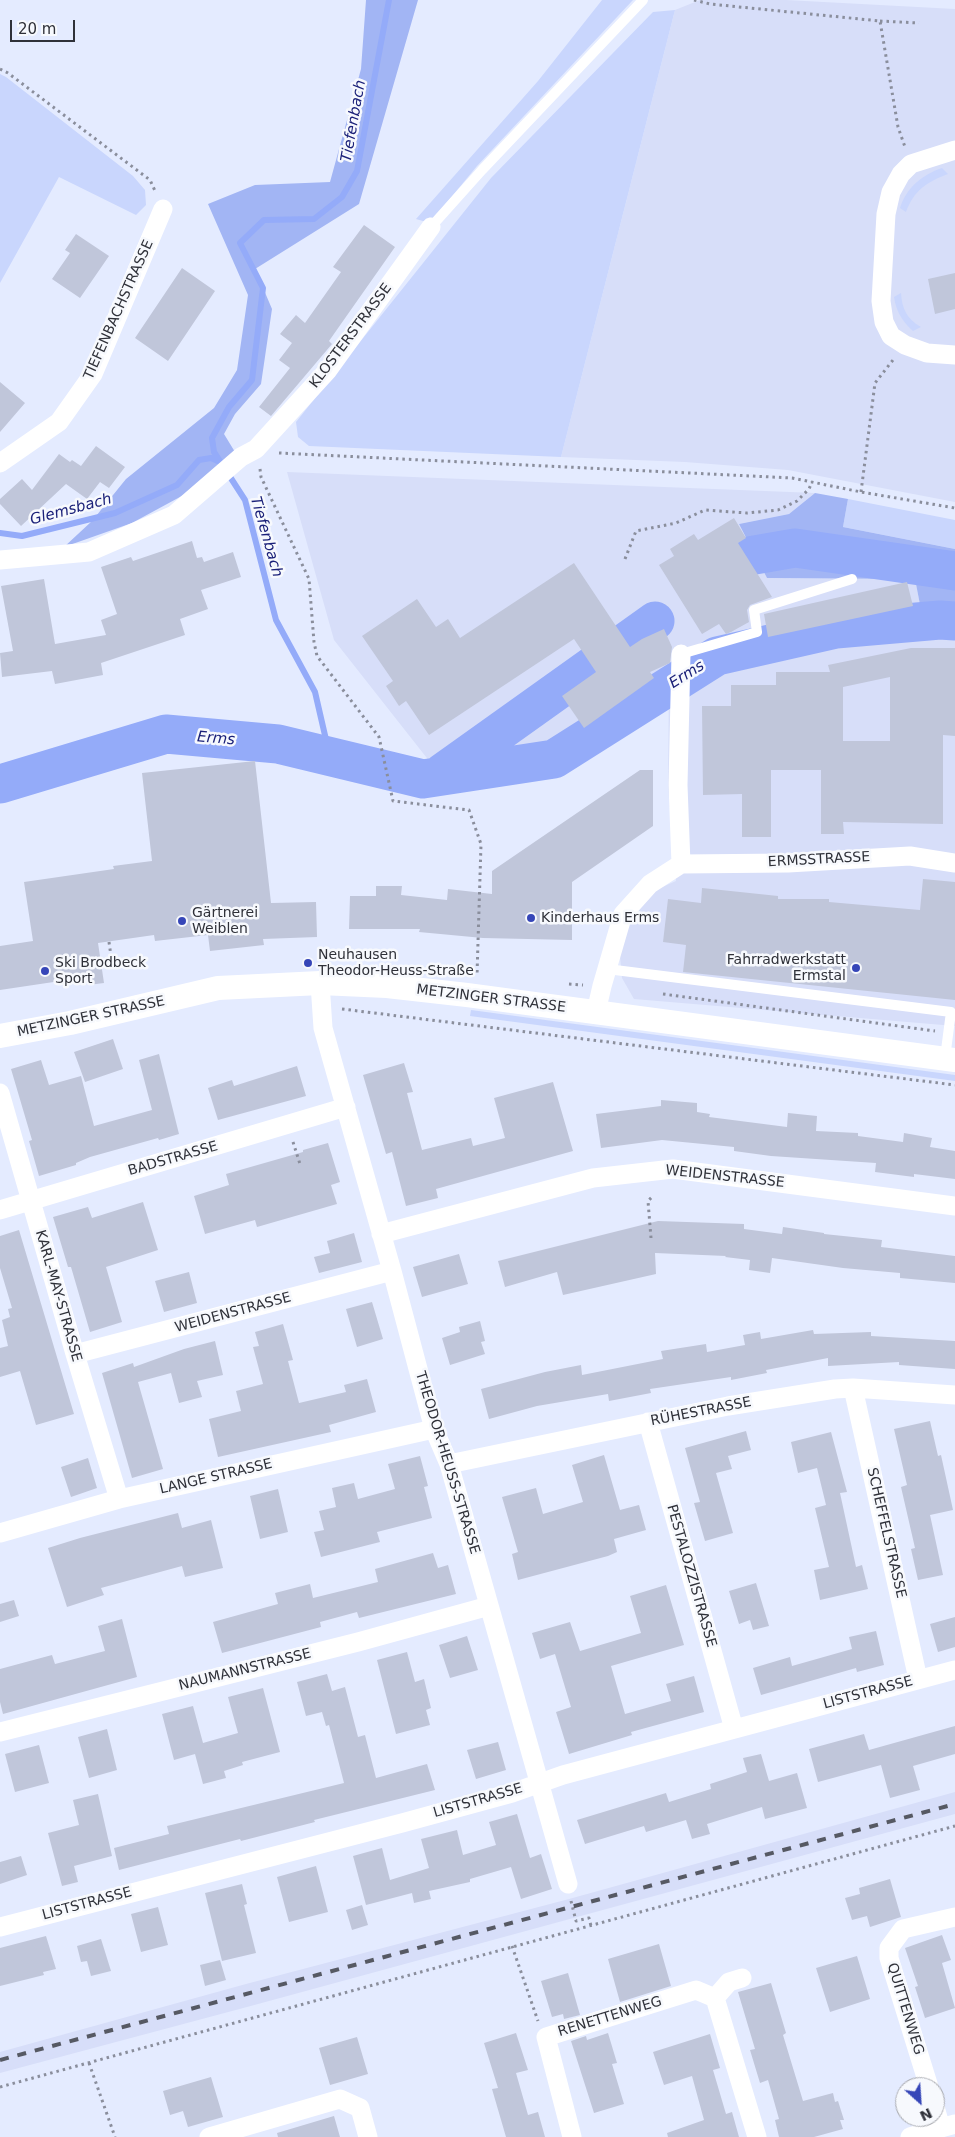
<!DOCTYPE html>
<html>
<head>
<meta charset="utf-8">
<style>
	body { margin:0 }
	#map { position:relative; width:955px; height:2137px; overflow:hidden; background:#e4ebff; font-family:"DejaVu Sans",sans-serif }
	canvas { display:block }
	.north { position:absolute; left:895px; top:2077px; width:50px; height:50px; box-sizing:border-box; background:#f7f9fd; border:1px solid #a7a9af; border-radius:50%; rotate:154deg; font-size:14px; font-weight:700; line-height:20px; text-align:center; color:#2f3139 }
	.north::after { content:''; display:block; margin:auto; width:18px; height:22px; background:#3646b8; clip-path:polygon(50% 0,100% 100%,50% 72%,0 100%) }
	.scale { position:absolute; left:10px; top:20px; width:65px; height:22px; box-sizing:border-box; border:2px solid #2f3139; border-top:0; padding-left:6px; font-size:15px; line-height:18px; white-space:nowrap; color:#2f3139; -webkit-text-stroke:4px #f7f9fd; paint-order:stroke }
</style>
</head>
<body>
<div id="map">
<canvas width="955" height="2137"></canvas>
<div class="north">N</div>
<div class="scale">20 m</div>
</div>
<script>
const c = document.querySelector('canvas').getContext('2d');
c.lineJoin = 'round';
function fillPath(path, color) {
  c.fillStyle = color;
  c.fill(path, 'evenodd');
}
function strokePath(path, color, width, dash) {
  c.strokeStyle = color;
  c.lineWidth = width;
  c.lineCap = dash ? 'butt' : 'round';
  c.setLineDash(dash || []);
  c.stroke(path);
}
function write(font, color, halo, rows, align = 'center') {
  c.font = font + ' "DejaVu Sans",sans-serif';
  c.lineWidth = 5;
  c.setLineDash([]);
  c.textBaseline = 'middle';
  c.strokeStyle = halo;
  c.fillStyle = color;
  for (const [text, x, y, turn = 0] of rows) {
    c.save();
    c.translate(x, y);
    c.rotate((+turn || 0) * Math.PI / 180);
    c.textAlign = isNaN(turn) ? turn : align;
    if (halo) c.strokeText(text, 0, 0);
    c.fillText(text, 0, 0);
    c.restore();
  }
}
fillPath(new Path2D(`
	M 700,0 L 786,0 L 955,9 L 955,502 L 788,470 L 685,462 L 561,457 L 675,10 Z
	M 287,472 L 815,493 L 789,514 L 739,524 L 767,578 L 915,579 L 925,630 L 955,632 L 955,1026 L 634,999 L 622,978 L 619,945 L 626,919 L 653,891 L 676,881 L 668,787 L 669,677 L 575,741 L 430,762 L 334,640 Z
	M 955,1792 L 955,1814 L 247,2007 L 0,2073 L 0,2052 L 246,1984 L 569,1899 Z`), '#d7def9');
fillPath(new Path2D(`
	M 602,0 L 633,0 L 477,166 L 430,223 L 416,219 L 538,81 Z
	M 675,10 L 561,457 L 309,446 L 298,437 L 296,422 L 491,178 L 653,12 Z
	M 0,74 L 6,77 L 133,176 L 145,190 L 146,205 L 136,215 L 59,177 L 0,283 Z
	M 942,168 L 948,174 C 927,182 914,190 906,212 L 900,208 C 907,187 922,175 942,168 Z
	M 901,293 C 902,309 907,319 921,327 L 913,331 C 902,321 896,311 894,297 Z
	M 848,499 L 955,520 L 955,549 L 843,527 Z
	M 471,1010 L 955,1075 L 955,1081 L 470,1016 Z`), '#c9d6fd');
fillPath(new Path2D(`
	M 366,0 L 418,0 L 359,204 L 255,269 L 272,309 L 261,384 L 235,414 L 224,434 L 235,452 L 191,491 L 132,523 L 64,547 L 92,521 L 126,479 L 214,408 L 237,370 L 248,295 L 208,204 L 255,185 L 330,182 L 361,69 Z
	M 815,493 L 848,499 L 843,527 L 955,549 L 955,632 L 925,630 L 915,579 L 767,578 L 739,524 L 789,514 Z`), '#a2b5f4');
strokePath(new Path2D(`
	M 0,533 L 22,536 L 115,513 L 177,485 L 199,460 L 211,458 L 220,462
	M 330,757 L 315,692 L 276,620 L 245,500 L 214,452 L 212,438 L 229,407 L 252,380 L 263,288 L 240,243 L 264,220 L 314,219 L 342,197 L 357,171 L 389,0`), '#94abf9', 6);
strokePath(new Path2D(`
	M 743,557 L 795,548 L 955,571
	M 442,773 L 655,621
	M 0,784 L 166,734 L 278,744 L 423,779 L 554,759 L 717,656 L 836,629 L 940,620 L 955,621`), '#94abf9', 39);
fillPath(new Path2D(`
	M 364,225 L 395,247 L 329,341 L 332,344 L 271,416 L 259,407 L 290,368 L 279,360 L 292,343 L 280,334 L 296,315 L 305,323 L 341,272 L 333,267 Z
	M 76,234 L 109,256 L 80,298 L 52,279 L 70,253 L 65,250 Z
	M 182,268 L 215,291 L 168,361 L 135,338 Z
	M 955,273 L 955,309 L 935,314 L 928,279 Z
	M 0,382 L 25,403 L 0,432 Z
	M 96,446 L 125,467 L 109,488 L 100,482 L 87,499 L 66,484 L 21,526 L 0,504 L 0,499 L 22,479 L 32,490 L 59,454 L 70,462 L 72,460 L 81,466 Z
	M 734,518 L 746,538 L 738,543 L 772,597 L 750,605 L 747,610 L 749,622 L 731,632 L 726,634 L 719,624 L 702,634 L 659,565 L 674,556 L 670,549 L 694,534 L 698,540 Z
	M 192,541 L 197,558 L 202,557 L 204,562 L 233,552 L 241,577 L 201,590 L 208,609 L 180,619 L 185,635 L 101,663 L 103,675 L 55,684 L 52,671 L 2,677 L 0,653 L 13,651 L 1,586 L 44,579 L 55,644 L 106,635 L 101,620 L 117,614 L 101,567 L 131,557 L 133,561 Z
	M 574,563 L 630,647 L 642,639 L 664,629 L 672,647 L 670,663 L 650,672 L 654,678 L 584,728 L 562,696 L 596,672 L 574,639 L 429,735 L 406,701 L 399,706 L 386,686 L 393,681 L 362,636 L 417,599 L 436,627 L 448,619 L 460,638 Z
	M 907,582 L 913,606 L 768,637 L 764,614 Z
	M 911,648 L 955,648 L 955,736 L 943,735 L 943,824 L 843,822 L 844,834 L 821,834 L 821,770 L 771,770 L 771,837 L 742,837 L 742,794 L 703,795 L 702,706 L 731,706 L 731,685 L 776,685 L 776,672 L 830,672 L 828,665 ZM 890,677 L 890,741 L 843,741 L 843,687 Z
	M 255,761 L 271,903 L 316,902 L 317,937 L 263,939 L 264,945 L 210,951 L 208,935 L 155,941 L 154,935 L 98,943 L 104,983 L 88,985 L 87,977 L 0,990 L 0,946 L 33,941 L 24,882 L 114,869 L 113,866 L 152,861 L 142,773 Z
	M 640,770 L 653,770 L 653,826 L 572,882 L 572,940 L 483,938 L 419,932 L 420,929 L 349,929 L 350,896 L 376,896 L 376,886 L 402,886 L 401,895 L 447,900 L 448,889 L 492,894 L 492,871 Z
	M 923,879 L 955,882 L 955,1000 L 683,972 L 686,945 L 663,942 L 668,899 L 701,903 L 702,888 L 778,896 L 778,899 L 829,899 L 829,902 L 920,910 Z
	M 113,1039 L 123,1069 L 85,1082 L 74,1052 Z
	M 159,1054 L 179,1134 L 159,1140 L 158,1138 L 90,1157 L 76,1163 L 76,1165 L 39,1176 L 29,1141 L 32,1140 L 11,1069 L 41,1060 L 49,1085 L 81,1076 L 94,1126 L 152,1110 L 139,1060 Z
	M 404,1063 L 413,1092 L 407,1093 L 422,1150 L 471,1138 L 473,1146 L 505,1138 L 494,1098 L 553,1082 L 573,1151 L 436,1189 L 438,1198 L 406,1206 L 392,1152 L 386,1154 L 363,1075 Z
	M 297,1066 L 306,1096 L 218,1120 L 208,1088 L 232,1080 L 234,1086 Z
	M 661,1100 L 697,1103 L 697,1112 L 710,1114 L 709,1117 L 787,1127 L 788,1113 L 817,1116 L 816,1131 L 858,1133 L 858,1136 L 903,1142 L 904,1133 L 932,1138 L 930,1147 L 955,1151 L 955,1179 L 914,1174 L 914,1177 L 875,1172 L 876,1163 L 771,1156 L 734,1151 L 734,1147 L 662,1140 L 601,1148 L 596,1114 L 661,1106 Z
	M 328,1143 L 340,1182 L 331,1185 L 337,1204 L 257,1227 L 255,1220 L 205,1234 L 194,1196 L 229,1185 L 226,1174 L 303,1152 L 303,1150 Z
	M 143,1202 L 158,1250 L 106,1267 L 122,1322 L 90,1332 L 71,1267 L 68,1267 L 53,1217 L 88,1207 L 92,1218 Z
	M 658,1221 L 744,1224 L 744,1229 L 782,1234 L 783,1227 L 824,1233 L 824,1234 L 882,1240 L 881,1247 L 955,1256 L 955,1283 L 900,1278 L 900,1273 L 843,1268 L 772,1258 L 770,1273 L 749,1270 L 750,1260 L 725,1257 L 726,1256 L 655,1253 L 656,1274 L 563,1295 L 557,1272 L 505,1287 L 498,1261 Z
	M 19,1230 L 74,1414 L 36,1425 L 20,1371 L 0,1377 L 0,1348 L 8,1346 L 2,1320 L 10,1317 L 8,1309 L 12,1308 L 0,1268 L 0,1236 Z
	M 354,1233 L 362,1262 L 319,1273 L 314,1257 L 330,1253 L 327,1241 Z
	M 459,1254 L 468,1284 L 422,1297 L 413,1267 Z
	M 189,1272 L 197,1303 L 164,1312 L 155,1281 Z
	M 372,1302 L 383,1339 L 357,1347 L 346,1309 Z
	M 480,1321 L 485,1341 L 481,1342 L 485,1354 L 450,1365 L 442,1338 L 460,1332 L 459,1327 Z
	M 283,1324 L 293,1360 L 288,1361 L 299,1403 L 346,1392 L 344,1385 L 367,1379 L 376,1412 L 329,1425 L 331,1432 L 218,1457 L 209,1419 L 241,1411 L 236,1391 L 263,1384 L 253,1347 L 259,1346 L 255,1332 Z
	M 813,1330 L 814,1334 L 871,1332 L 871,1336 L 955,1341 L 955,1369 L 899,1365 L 899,1362 L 828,1366 L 828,1358 L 766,1370 L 767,1373 L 731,1380 L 731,1377 L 650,1389 L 651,1393 L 609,1401 L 608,1394 L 537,1406 L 489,1419 L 481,1389 L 545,1372 L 581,1365 L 582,1375 L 663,1359 L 661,1351 L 706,1344 L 707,1352 L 745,1345 L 743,1335 L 760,1332 L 761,1339 Z
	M 215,1341 L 223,1375 L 197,1381 L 202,1397 L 179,1403 L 171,1373 L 138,1382 L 163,1469 L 132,1478 L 102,1373 L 133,1363 L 134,1367 L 184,1349 Z
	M 930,1421 L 938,1456 L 941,1455 L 953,1510 L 930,1515 L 943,1575 L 918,1580 L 911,1549 L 915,1548 L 901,1487 L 907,1485 L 894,1429 Z
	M 746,1431 L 751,1450 L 728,1456 L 732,1469 L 716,1473 L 733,1533 L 705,1541 L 694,1503 L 700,1502 L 685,1448 Z
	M 831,1432 L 847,1492 L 840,1493 L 856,1567 L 862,1565 L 868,1589 L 820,1600 L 814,1570 L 829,1567 L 815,1508 L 826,1505 L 817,1468 L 798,1473 L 791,1442 Z
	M 604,1455 L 620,1510 L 639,1505 L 646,1530 L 614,1539 L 617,1552 L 608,1556 L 518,1580 L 512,1554 L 518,1552 L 502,1497 L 536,1488 L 543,1514 L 583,1502 L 572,1465 Z
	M 420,1456 L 428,1486 L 424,1487 L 432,1518 L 377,1532 L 380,1542 L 321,1557 L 314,1532 L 324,1530 L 319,1511 L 336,1507 L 332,1488 L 354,1483 L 358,1499 L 395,1489 L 388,1464 Z
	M 88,1458 L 97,1488 L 71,1497 L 61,1467 Z
	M 278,1489 L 288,1532 L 260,1539 L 250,1496 Z
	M 178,1513 L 182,1528 L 211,1520 L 223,1568 L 185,1577 L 182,1566 L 101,1588 L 104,1595 L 67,1607 L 48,1548 L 80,1538 Z
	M 433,1553 L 438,1568 L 448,1565 L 456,1594 L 359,1618 L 357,1612 L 320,1622 L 321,1627 L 222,1653 L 213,1622 L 278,1604 L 275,1593 L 310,1584 L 313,1598 L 378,1582 L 375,1569 Z
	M 756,1583 L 769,1626 L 753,1630 L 750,1620 L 739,1624 L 729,1591 Z
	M 666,1585 L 684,1645 L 611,1666 L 625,1714 L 671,1701 L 666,1684 L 694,1676 L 704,1712 L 631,1732 L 632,1735 L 569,1754 L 556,1712 L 571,1707 L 555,1654 L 540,1659 L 532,1633 L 570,1622 L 580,1651 L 641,1633 L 630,1596 Z
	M 14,1600 L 19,1616 L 0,1622 L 0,1604 Z
	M 955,1617 L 955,1647 L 938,1652 L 930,1624 Z
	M 122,1619 L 137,1677 L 3,1714 L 0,1702 L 0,1669 L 52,1655 L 55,1664 L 105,1651 L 98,1626 Z
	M 876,1631 L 884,1665 L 857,1672 L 856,1668 L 761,1695 L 753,1668 L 790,1657 L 792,1666 L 852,1649 L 849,1637 Z
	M 467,1636 L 478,1670 L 450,1678 L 439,1645 Z
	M 407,1652 L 415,1682 L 424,1679 L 431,1708 L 426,1710 L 430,1725 L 396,1734 L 377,1660 Z
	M 327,1674 L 332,1691 L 345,1687 L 358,1737 L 365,1735 L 376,1778 L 427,1764 L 435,1790 L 314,1820 L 315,1822 L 241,1841 L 240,1839 L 119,1870 L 114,1848 L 169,1834 L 167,1826 L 344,1783 L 329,1725 L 326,1726 L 322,1712 L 306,1716 L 297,1682 Z
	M 263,1688 L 280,1752 L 242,1762 L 243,1765 L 224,1771 L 226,1778 L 203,1784 L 195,1754 L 174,1760 L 162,1714 L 193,1706 L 203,1743 L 238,1733 L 228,1697 Z
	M 955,1726 L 955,1754 L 913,1766 L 920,1790 L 890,1798 L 881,1765 L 818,1782 L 809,1749 L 864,1734 L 869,1750 Z
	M 107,1729 L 117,1770 L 89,1778 L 78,1737 Z
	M 498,1742 L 506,1770 L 476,1779 L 467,1750 Z
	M 39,1745 L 49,1783 L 15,1792 L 5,1754 Z
	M 761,1754 L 769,1781 L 797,1773 L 807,1808 L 765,1819 L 762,1807 L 707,1824 L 710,1834 L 692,1839 L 686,1820 L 646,1832 L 644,1826 L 585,1844 L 577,1820 L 666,1793 L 669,1802 L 711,1789 L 710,1784 L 747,1772 L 743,1758 Z
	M 98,1794 L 112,1856 L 74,1866 L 78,1882 L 62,1886 L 48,1833 L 79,1825 L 73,1800 Z
	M 517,1814 L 530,1858 L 541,1854 L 552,1889 L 521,1899 L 511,1867 L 470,1879 L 470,1882 L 429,1891 L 431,1899 L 414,1903 L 412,1893 L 366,1905 L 353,1856 L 382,1848 L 390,1880 L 429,1868 L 421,1839 L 457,1830 L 463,1855 L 496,1845 L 489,1822 Z
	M 21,1856 L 27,1875 L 0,1884 L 0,1862 Z
	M 316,1866 L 328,1912 L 289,1922 L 277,1877 Z
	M 890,1879 L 901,1917 L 870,1927 L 867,1916 L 852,1920 L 845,1898 L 860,1894 L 859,1888 Z
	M 242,1884 L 247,1904 L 244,1905 L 256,1953 L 222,1961 L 205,1893 Z
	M 362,1905 L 368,1925 L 352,1930 L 346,1910 Z
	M 158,1907 L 168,1945 L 141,1952 L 131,1914 Z
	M 942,1935 L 951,1960 L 942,1963 L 955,2008 L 925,2018 L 915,1987 L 918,1986 L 905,1948 Z
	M 46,1936 L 56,1969 L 43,1972 L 44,1975 L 0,1986 L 0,1948 Z
	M 101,1939 L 111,1971 L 91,1976 L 87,1961 L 81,1962 L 77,1946 Z
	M 659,1944 L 671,1986 L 620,2002 L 608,1959 Z
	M 857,1956 L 870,1999 L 830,2012 L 816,1968 Z
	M 220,1960 L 226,1980 L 205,1986 L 200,1965 Z
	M 568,1973 L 580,2015 L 564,2019 L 563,2014 L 552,2017 L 541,1981 Z
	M 771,1983 L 786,2033 L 783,2035 L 803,2101 L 833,2093 L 835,2102 L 838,2101 L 844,2120 L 840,2120 L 843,2129 L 814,2137 L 779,2137 L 775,2120 L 779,2119 L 768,2080 L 760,2083 L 750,2050 L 755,2049 L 738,1992 Z
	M 516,2033 L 528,2070 L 516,2073 L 528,2115 L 538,2112 L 545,2137 L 506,2137 L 492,2089 L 498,2088 L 484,2043 Z
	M 608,2033 L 617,2063 L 612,2064 L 624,2104 L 594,2113 L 571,2041 L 586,2036 L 587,2040 Z
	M 710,2034 L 720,2068 L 713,2070 L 726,2114 L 732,2112 L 739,2137 L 668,2137 L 667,2133 L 704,2120 L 692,2076 L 664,2085 L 653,2052 Z
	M 357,2037 L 368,2074 L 330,2085 L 319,2048 Z
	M 211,2077 L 223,2117 L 188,2127 L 183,2111 L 170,2115 L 163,2091 Z
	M 334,2116 L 340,2137 L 278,2137 L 277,2133 Z`), '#c0c6da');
strokePath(new Path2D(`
	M 694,0 L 710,4 L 880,21 L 898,127 L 905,147
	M 880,21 L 919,23
	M 0,69 L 8,73 L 150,180 L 156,193
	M 279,453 L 792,478 L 861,492 L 955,508
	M 260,469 L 261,477 L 309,579 L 314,642 L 317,656 L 379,737 L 393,801 L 469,810 L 481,844 L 477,975
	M 861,492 L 875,383 L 893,360
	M 625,559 L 636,531 L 676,523 L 705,510 L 747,513 L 778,510 L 797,501 L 809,489 L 812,482
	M 109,942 L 111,956
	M 569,984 L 583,985
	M 663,994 L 935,1031
	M 342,1009 L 955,1085
	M 293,1142 L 300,1164
	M 651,1238 L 648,1201 L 653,1196
	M 571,1901 L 576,1921 L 589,1918 L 591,1926
	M 512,1946 L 538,2021
	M 89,2063 L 115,2137
	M 0,2087 L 955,1826`), '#8a8e9c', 3, [2.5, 4]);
strokePath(new Path2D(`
	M 431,227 L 482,170 L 643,0
	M 681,654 L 757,632 L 754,610 L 852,579
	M 607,969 L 951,1012 L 945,1058`), '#fff', 10);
strokePath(new Path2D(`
	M 955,150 L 911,164 L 901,174 L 891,192 L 886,214 L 881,301 L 884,322 L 891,336 L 905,345 L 927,353 L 955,355
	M 0,463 L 59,422 L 93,374 L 163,209
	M 0,560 L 89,552 L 174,515 L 241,457 L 256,449 L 328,370 L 431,227
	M 681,864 L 678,785 L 681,654
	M 320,983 L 323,1028 L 392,1271 L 434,1429 L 449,1464 L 568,1884
	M 596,1012 L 602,986 L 623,914 L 650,884 L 681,864 L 788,863 L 910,856 L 955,863
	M 0,1093 L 75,1354 L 119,1499
	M 0,1210 L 346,1107
	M 381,1234 L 593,1178 L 673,1169 L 955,1206
	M 75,1354 L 392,1271
	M 853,1388 L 918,1679
	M 648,1422 L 734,1729
	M 449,1464 L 728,1406 L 835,1389 L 853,1388 L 955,1395
	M 0,1533 L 119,1499 L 434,1429
	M 0,1732 L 358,1642 L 489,1606
	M 0,1927 L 402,1823 L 512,1793 L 563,1775 L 955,1670
	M 742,1978 L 729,1982 L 715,1998 L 757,2137
	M 929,2087 L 889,1958 L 889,1948 L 903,1929 L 955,1917
	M 935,2107 L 941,2128
	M 209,2137 L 340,2099 L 360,2108 L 368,2137
	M 572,2137 L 546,2037 L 696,1990 L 715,1998
	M 910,2137 L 955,2124`), '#fff', 19);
strokePath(new Path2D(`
	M 0,1036 L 70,1023 L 218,988 L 320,983 L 387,986 L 467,995 L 955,1060`), '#fff', 24);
strokePath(new Path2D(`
	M 0,2060 L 955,1804`), '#565963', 4, [9, 9]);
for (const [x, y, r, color] of [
	[531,918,5,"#3646b8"],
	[182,921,5,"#3646b8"],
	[308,963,5,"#3646b8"],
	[856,968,5,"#3646b8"],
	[45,971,5,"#3646b8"]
]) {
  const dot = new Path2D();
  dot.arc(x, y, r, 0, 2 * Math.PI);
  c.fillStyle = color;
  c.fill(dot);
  strokePath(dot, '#f7f9fd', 2);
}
write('14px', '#2f3139', '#f7f9fd', [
	["TIEFENBACHSTRASSE",119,310,-66],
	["KLOSTERSTRASSE",351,336,-53],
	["ERMSSTRASSE",819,860,-3],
	["METZINGER STRASSE",491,999,7],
	["METZINGER STRASSE",91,1017,-12],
	["BADSTRASSE",173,1159,-16],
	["WEIDENSTRASSE",725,1177,6],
	["KARL-MAY-STRASSE",58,1296,74],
	["WEIDENSTRASSE",233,1313,-15],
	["RÜHESTRASSE",701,1412,-11],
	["THEODOR-HEUSS-STRASSE",447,1463,73],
	["LANGE STRASSE",216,1477,-13],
	["SCHEFFELSTRASSE",886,1533,77],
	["PESTALOZZISTRASSE",691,1576,74],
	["NAUMANNSTRASSE",245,1670,-14],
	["LISTSTRASSE",868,1693,-15],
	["LISTSTRASSE",478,1801,-16],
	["LISTSTRASSE",87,1904,-15],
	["QUITTENWEG",905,2009,73],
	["RENETTENWEG",610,2017,-17]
]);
write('14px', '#2f3139', '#f7f9fd', [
	["Gärtnerei",192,913],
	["Weiblen",192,929],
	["Kinderhaus Erms",541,918],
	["Neuhausen",318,955],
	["Theodor-Heuss-Straße",318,971],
	["Fahrradwerkstatt",846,960,"right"],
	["Ermstal",846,976,"right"],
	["Ski Brodbeck",55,963],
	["Sport",55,979]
], 'left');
write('italic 15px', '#1b2179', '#f7f9fd', [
	["Tiefenbach",354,121,-80],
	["Glemsbach",71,510,-15],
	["Tiefenbach",266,537,74],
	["Erms",687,675,-32],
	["Erms",216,739,5]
]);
</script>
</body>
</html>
